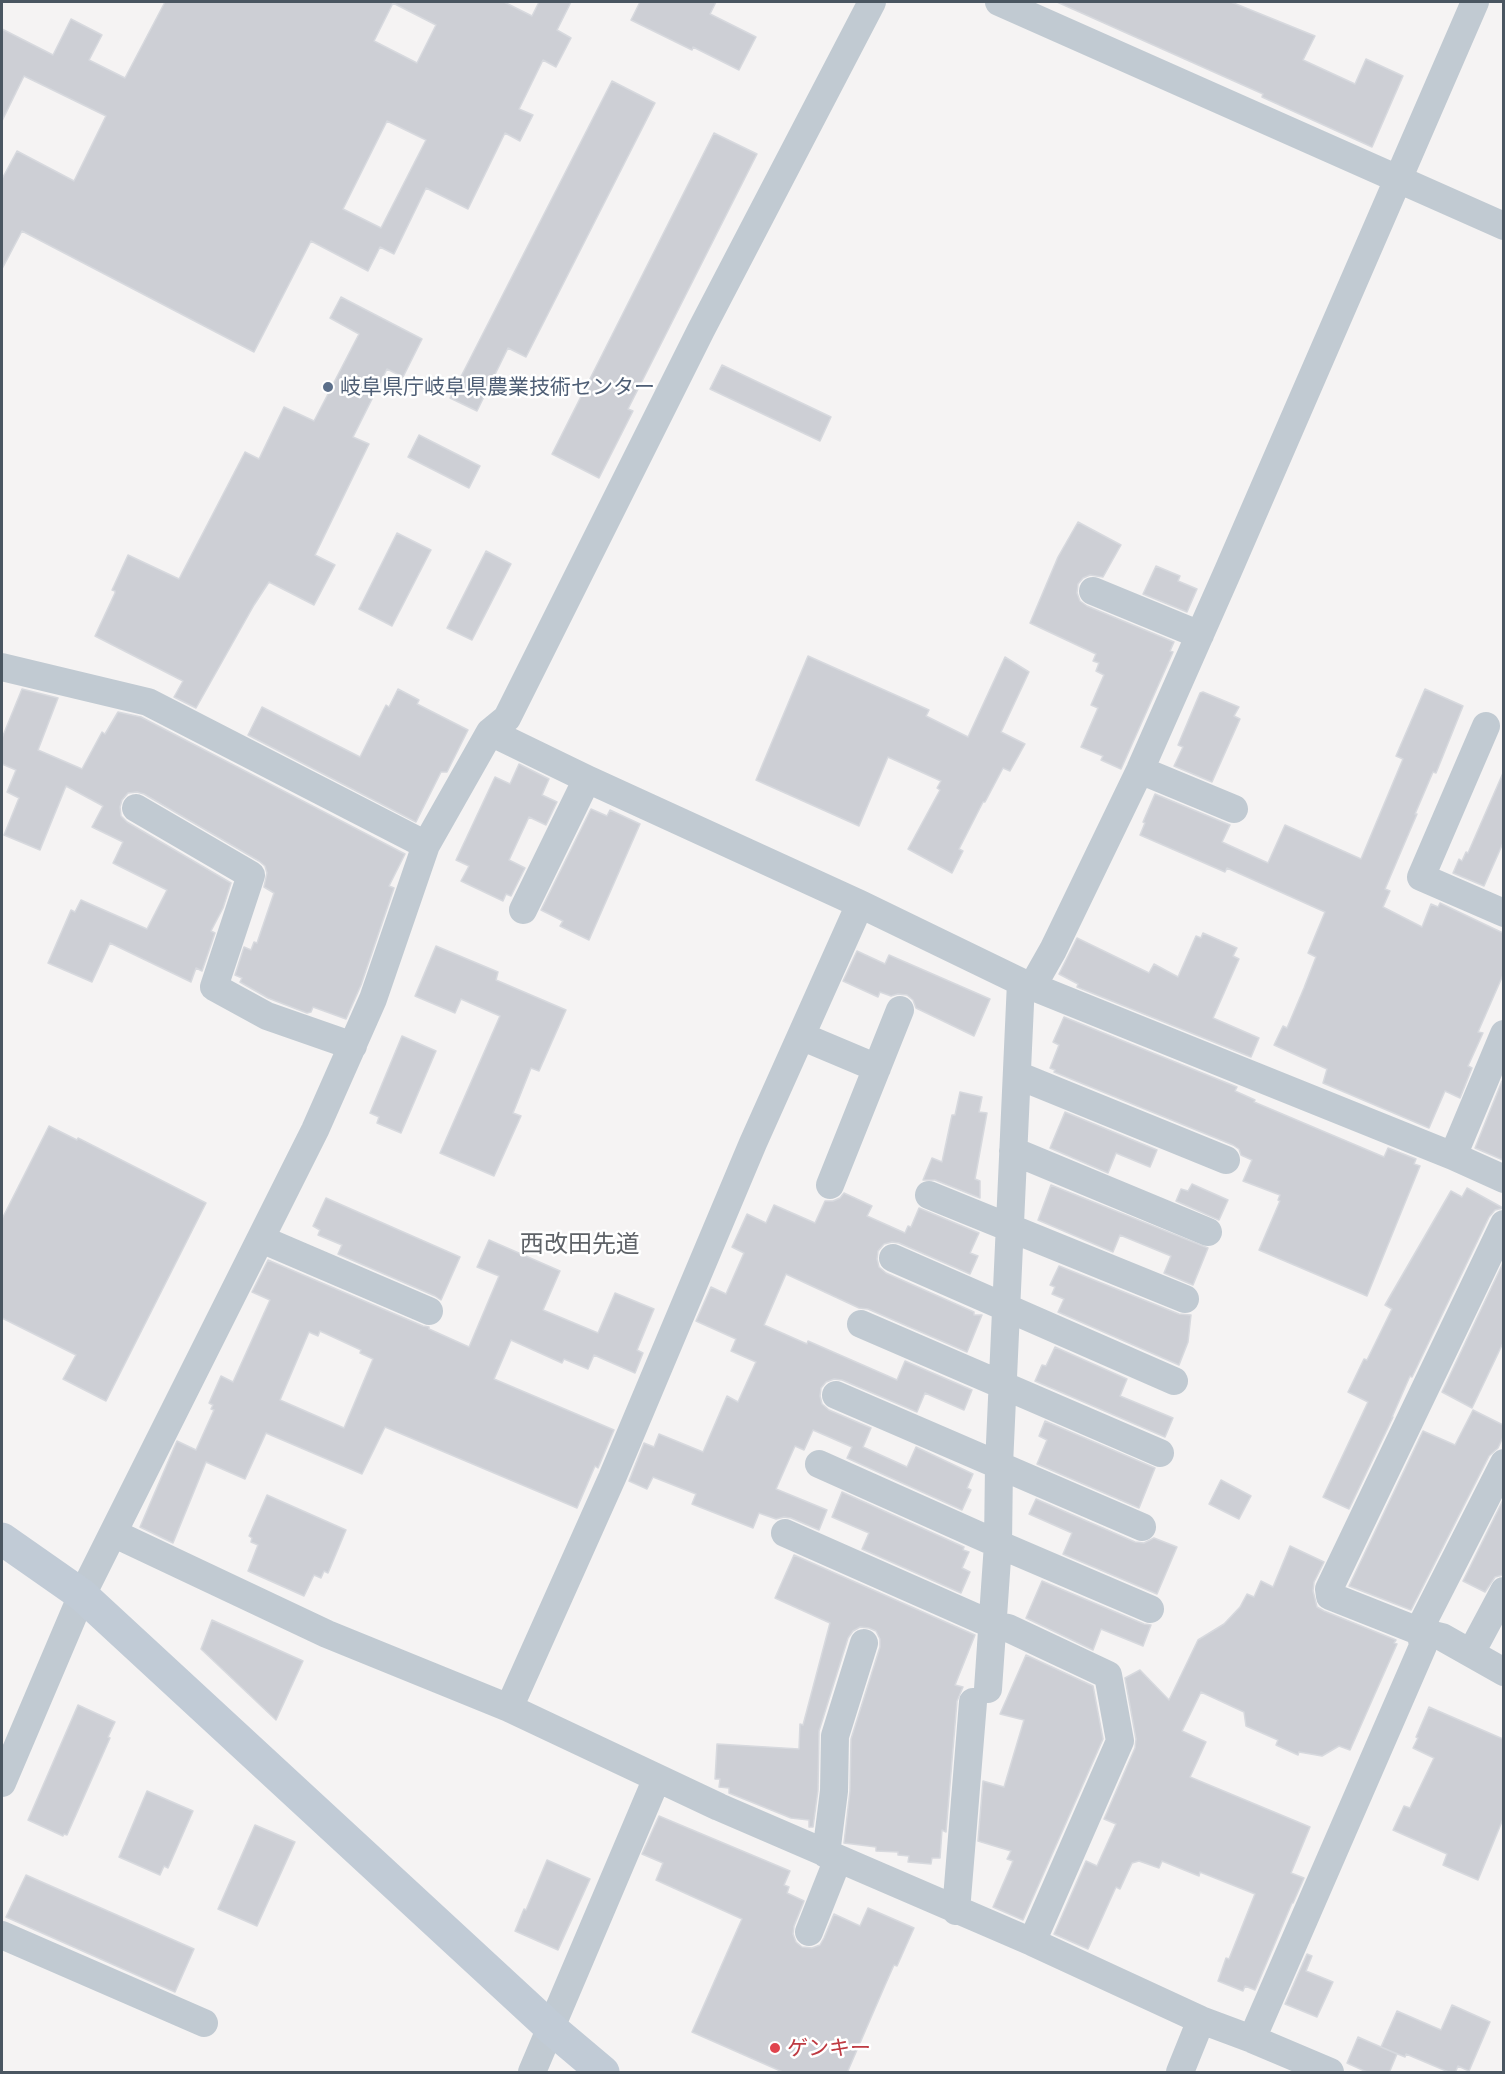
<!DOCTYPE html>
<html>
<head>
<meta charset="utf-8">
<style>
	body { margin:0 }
	#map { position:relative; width:1505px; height:2074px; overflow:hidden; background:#f5f3f3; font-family:"Golos Text",sans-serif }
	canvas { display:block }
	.frame { position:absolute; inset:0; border:3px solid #4a5661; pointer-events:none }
</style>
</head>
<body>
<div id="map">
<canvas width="1505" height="2074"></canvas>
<div class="frame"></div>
</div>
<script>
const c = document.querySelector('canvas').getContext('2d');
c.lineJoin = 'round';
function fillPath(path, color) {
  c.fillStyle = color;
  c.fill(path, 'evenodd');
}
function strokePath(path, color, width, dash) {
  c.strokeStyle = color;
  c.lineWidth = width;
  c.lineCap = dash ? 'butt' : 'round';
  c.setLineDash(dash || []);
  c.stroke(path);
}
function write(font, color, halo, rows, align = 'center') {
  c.font = font + ' "Golos Text","Noto Sans JP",sans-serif';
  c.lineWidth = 5;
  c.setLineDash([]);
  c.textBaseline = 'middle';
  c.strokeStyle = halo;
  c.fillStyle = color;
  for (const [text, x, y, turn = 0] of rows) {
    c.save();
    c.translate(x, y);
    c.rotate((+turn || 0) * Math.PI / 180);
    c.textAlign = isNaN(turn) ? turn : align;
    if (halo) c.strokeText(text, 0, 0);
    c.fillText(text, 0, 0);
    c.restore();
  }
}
const building = new Path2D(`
	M 165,2 L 504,2 L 532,16 L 539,2 L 571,2 L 557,30 L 571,38 L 556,67 L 543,60 L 519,109 L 533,115 L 520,141 L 505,133 L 468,209 L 426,188 L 394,254 L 380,247 L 368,271 L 311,241 L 254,352 L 22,231 L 2,269 L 2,179 L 17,151 L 74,181 L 106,116 L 24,76 L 2,121 L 2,29 L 53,55 L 71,19 L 102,35 L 89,60 L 125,78 ZM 393,3 L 436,25 L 417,63 L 374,41 ZM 387,121 L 426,140 L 381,228 L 343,209 Z
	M 640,2 L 716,2 L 710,14 L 756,37 L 739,70 L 693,47 L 692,50 L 631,20 Z
	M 1057,2 L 1231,2 L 1315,36 L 1303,60 L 1355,84 L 1366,59 L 1403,76 L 1372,147 L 1262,97 L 1263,94 Z
	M 612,81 L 655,103 L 526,357 L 508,348 L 477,411 L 450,398 Z
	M 714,133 L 757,154 L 628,409 L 633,411 L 599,478 L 552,454 Z
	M 341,297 L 422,339 L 403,377 L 387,369 L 353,437 L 369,444 L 315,555 L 335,565 L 314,605 L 269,582 L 254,605 L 196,708 L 174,697 L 183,681 L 95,636 L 115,593 L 115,591 L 112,590 L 128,555 L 179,579 L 245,452 L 259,459 L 284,407 L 314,421 L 359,334 L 330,318 Z
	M 722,365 L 831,417 L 820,441 L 710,389 Z
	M 419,435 L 480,466 L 469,488 L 408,457 Z
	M 1078,522 L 1121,545 L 1103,577 L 1090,575 L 1083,578 L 1078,584 L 1077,593 L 1080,601 L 1087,606 L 1174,642 L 1170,651 L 1173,652 L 1121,769 L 1101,760 L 1103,756 L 1081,747 L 1098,708 L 1091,705 L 1104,675 L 1096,671 L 1099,663 L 1093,661 L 1096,654 L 1030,623 L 1058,557 Z
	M 397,533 L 431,550 L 392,626 L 359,609 Z
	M 486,551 L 511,564 L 472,640 L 447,628 Z
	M 1156,566 L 1180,576 L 1178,581 L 1197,589 L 1187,612 L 1143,594 Z
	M 808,656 L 929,710 L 926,716 L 968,737 L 1005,657 L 1029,672 L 1001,732 L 1025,744 L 1010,771 L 1003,768 L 985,802 L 983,802 L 959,849 L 963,851 L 952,873 L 908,849 L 940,790 L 937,788 L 941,781 L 888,757 L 859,826 L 756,780 Z
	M 22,689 L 58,698 L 38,750 L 82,769 L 102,732 L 105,734 L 118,712 L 141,717 L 405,854 L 389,886 L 394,888 L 361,985 L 346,1019 L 313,1007 L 311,1012 L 307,1013 L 268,998 L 240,982 L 242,978 L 235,975 L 244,947 L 251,950 L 254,942 L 257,943 L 274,893 L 264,887 L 267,873 L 265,866 L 259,861 L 144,794 L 137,792 L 128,793 L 122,800 L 120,807 L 121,816 L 127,822 L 231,883 L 223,908 L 211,931 L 215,933 L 202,971 L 196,968 L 191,982 L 110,943 L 92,982 L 48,963 L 71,910 L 75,912 L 81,900 L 147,929 L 167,890 L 113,863 L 123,842 L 92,827 L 103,806 L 66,786 L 40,850 L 4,835 L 19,798 L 7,792 L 16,770 L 2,764 L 2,738 Z
	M 398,689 L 419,700 L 417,704 L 468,730 L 447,772 L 441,772 L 416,822 L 248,735 L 262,707 L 360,757 L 386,705 L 389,707 Z
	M 1425,689 L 1463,706 L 1436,773 L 1433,772 L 1415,814 L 1417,814 L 1385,889 L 1390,891 L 1383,907 L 1422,927 L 1431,904 L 1438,907 L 1440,903 L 1503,933 L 1503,975 L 1478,1032 L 1483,1033 L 1468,1066 L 1472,1068 L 1460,1098 L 1445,1091 L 1429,1128 L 1323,1083 L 1327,1069 L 1274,1045 L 1283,1026 L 1287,1028 L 1304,988 L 1316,957 L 1308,953 L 1325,912 L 1227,868 L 1225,872 L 1140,835 L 1145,823 L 1143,822 L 1155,794 L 1230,825 L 1222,842 L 1268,863 L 1285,825 L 1361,859 L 1403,759 L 1396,756 Z
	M 1203,692 L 1239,707 L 1234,716 L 1240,719 L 1212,782 L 1174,766 L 1183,747 L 1178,745 L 1200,693 Z
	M 519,764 L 549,779 L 542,795 L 557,802 L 546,825 L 529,817 L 509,860 L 525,868 L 511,896 L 506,894 L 503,901 L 461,881 L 469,866 L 456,860 L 495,777 L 510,784 Z
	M 1503,773 L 1503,843 L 1484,886 L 1453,873 L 1459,859 L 1462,861 L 1466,852 L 1468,853 Z
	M 591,809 L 607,816 L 610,810 L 640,824 L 589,940 L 560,926 L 563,921 L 541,910 Z
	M 1203,933 L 1237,948 L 1233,956 L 1239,959 L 1213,1018 L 1259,1038 L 1251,1057 L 1077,987 L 1078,984 L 1059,974 L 1077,938 L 1149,973 L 1154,964 L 1178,977 L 1196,936 L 1201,938 Z
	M 436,946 L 498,972 L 496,980 L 566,1010 L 539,1071 L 531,1068 L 513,1113 L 521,1116 L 494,1176 L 440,1153 L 500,1016 L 461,999 L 455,1013 L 415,996 Z
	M 857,951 L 885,964 L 889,955 L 990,999 L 974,1036 L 916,1008 L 913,1000 L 907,995 L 898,994 L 891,996 L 880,992 L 878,997 L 843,981 Z
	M 1064,1017 L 1237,1087 L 1235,1091 L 1255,1100 L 1254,1102 L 1384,1157 L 1388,1148 L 1416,1159 L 1414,1164 L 1420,1166 L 1367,1296 L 1259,1250 L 1280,1201 L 1278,1200 L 1280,1195 L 1243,1181 L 1252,1160 L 1241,1155 L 1239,1149 L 1233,1145 L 1054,1072 L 1055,1070 L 1050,1068 L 1059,1045 L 1053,1042 Z
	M 402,1036 L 436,1051 L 401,1133 L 377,1123 L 379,1117 L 370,1113 Z
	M 1502,1081 L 1503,1082 L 1503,1160 L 1475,1148 Z
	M 960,1092 L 982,1097 L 979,1112 L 987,1113 L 975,1179 L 980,1181 L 980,1198 L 935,1180 L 923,1180 L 932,1158 L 942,1162 L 952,1115 L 955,1115 Z
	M 1065,1112 L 1157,1150 L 1150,1167 L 1116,1153 L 1108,1173 L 1050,1148 Z
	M 49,1126 L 77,1140 L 78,1138 L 206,1203 L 106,1401 L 63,1379 L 76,1355 L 2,1318 L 2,1219 Z
	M 1192,1184 L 1228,1200 L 1219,1220 L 1176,1201 L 1181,1189 L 1188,1191 Z
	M 1051,1185 L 1208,1248 L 1193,1285 L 1164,1273 L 1171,1256 L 1120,1235 L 1113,1252 L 1038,1220 Z
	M 1467,1188 L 1503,1208 L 1495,1210 L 1489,1217 L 1412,1377 L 1410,1376 L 1392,1417 L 1393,1417 L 1349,1509 L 1323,1497 L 1368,1402 L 1348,1392 L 1364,1359 L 1367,1360 L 1392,1309 L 1385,1305 L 1451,1191 L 1462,1197 Z
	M 844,1193 L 872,1206 L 867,1216 L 905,1233 L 908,1226 L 911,1227 L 919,1208 L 979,1233 L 970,1253 L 978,1256 L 970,1274 L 899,1243 L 892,1242 L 884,1244 L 878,1251 L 877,1259 L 879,1267 L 886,1273 L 974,1312 L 974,1315 L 982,1315 L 967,1352 L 868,1309 L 859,1308 L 786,1274 L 764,1325 L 807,1344 L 808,1341 L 897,1380 L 905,1361 L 972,1390 L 964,1410 L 925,1393 L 917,1412 L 842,1380 L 834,1379 L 826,1382 L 821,1388 L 820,1396 L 822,1404 L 829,1410 L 871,1428 L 863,1447 L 907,1467 L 916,1447 L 973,1474 L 967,1488 L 971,1490 L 962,1510 L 847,1458 L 852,1447 L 813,1430 L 804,1450 L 795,1446 L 776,1489 L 827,1510 L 819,1530 L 791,1518 L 784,1517 L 776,1519 L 759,1513 L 753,1528 L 692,1504 L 696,1494 L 653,1477 L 647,1489 L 629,1481 L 644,1443 L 654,1447 L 659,1434 L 703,1452 L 727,1396 L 738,1402 L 756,1362 L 731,1351 L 736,1339 L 696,1321 L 711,1287 L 726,1294 L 744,1253 L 732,1247 L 747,1214 L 766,1223 L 774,1205 L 815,1223 L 825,1201 L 833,1201 L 840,1198 Z
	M 326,1198 L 460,1257 L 441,1300 L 435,1296 L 338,1254 L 342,1245 L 318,1235 L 320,1230 L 313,1226 Z
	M 489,1240 L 560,1271 L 543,1310 L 598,1333 L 615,1293 L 654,1309 L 637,1350 L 643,1353 L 635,1373 L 594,1355 L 588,1369 L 564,1359 L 562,1363 L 511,1340 L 494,1379 L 614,1430 L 598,1468 L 595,1466 L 577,1508 L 385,1427 L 362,1474 L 266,1433 L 245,1479 L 206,1462 L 173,1543 L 140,1527 L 177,1441 L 196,1450 L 214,1410 L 211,1409 L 213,1405 L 209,1403 L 221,1376 L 233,1382 L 270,1300 L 252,1292 L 268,1260 L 423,1326 L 429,1327 L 429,1329 L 469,1347 L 499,1276 L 477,1267 ZM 320,1331 L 361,1350 L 360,1353 L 373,1359 L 344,1428 L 280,1400 L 309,1332 L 318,1336 Z
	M 1503,1263 L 1503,1343 L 1472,1408 L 1442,1392 Z
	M 1059,1266 L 1179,1314 L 1191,1315 L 1188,1342 L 1179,1365 L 1058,1312 L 1064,1299 L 1052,1294 L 1055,1287 L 1050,1285 Z
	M 1055,1347 L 1127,1379 L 1120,1396 L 1173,1418 L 1165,1437 L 1035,1381 L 1042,1365 L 1046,1366 Z
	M 1473,1410 L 1503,1425 L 1503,1437 L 1498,1448 L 1489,1456 L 1411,1610 L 1349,1586 L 1423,1431 L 1455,1445 Z
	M 1045,1421 L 1155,1468 L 1139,1508 L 1037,1464 L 1047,1440 L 1039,1436 Z
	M 1221,1480 L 1251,1496 L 1239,1519 L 1209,1504 Z
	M 842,1492 L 964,1547 L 963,1550 L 969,1552 L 962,1568 L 970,1572 L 961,1593 L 862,1549 L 869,1533 L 832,1517 Z
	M 267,1495 L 346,1530 L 328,1573 L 324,1571 L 321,1578 L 314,1575 L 304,1596 L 248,1571 L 258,1545 L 251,1542 L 252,1538 L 249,1536 Z
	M 1036,1499 L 1135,1542 L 1144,1543 L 1154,1538 L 1177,1547 L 1157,1594 L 1063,1554 L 1072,1533 L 1029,1514 Z
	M 1503,1500 L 1503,1575 L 1495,1577 L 1485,1592 L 1463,1581 Z
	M 1290,1546 L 1324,1562 L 1314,1582 L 1313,1591 L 1317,1607 L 1324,1611 L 1396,1640 L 1394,1643 L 1397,1644 L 1350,1750 L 1339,1746 L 1322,1756 L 1299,1752 L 1298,1755 L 1276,1745 L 1278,1740 L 1246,1726 L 1244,1712 L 1201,1692 L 1182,1731 L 1206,1742 L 1190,1777 L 1310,1827 L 1291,1873 L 1304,1878 L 1293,1903 L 1292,1903 L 1255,1990 L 1245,1986 L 1243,1991 L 1218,1981 L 1226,1958 L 1229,1959 L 1255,1894 L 1200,1872 L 1199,1876 L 1162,1861 L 1159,1868 L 1139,1861 L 1132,1863 L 1120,1889 L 1116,1887 L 1088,1949 L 1054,1934 L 1086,1861 L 1097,1866 L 1116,1824 L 1104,1819 L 1135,1748 L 1136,1739 L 1125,1678 L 1140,1670 L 1169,1700 L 1198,1640 L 1224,1624 L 1240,1607 L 1247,1594 L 1254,1597 L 1261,1581 L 1273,1587 Z
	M 794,1555 L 975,1635 L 955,1685 L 963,1687 L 957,1701 L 946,1832 L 942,1830 L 940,1858 L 932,1858 L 931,1864 L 908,1862 L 909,1856 L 898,1855 L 898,1852 L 876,1851 L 876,1847 L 844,1843 L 850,1791 L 851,1739 L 880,1647 L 880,1639 L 876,1631 L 869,1628 L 860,1627 L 853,1631 L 848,1638 L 819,1731 L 818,1790 L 813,1827 L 809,1827 L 809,1820 L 791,1818 L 729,1793 L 729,1788 L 719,1787 L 720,1779 L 715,1779 L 717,1744 L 799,1749 L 800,1724 L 803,1725 L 830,1623 L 775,1598 Z
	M 1042,1581 L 1144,1624 L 1151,1625 L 1143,1646 L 1101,1629 L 1093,1650 L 1026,1618 Z
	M 212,1620 L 303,1661 L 276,1720 L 201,1649 Z
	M 1026,1655 L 1093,1686 L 1103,1739 L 1023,1920 L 993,1907 L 1013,1861 L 1007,1859 L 1011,1851 L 978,1841 L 983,1781 L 1004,1787 L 1024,1720 L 1000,1714 Z
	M 78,1705 L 115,1722 L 108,1737 L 110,1738 L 67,1835 L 64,1834 L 63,1836 L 28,1820 Z
	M 1429,1707 L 1503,1739 L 1503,1819 L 1478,1880 L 1443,1865 L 1447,1854 L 1393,1830 L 1404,1806 L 1410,1808 L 1434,1758 L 1413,1748 L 1418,1738 L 1416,1737 Z
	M 147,1791 L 193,1811 L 168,1868 L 164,1866 L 160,1875 L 119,1857 Z
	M 659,1816 L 790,1871 L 784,1885 L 789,1887 L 787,1893 L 804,1901 L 794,1926 L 793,1934 L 796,1942 L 802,1947 L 812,1948 L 820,1945 L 824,1938 L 834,1914 L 860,1926 L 868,1908 L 914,1928 L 897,1966 L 894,1965 L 886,1983 L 847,2073 L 785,2073 L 692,2032 L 742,1919 L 656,1880 L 663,1863 L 642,1854 Z
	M 255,1825 L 295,1842 L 257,1926 L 218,1909 Z
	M 547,1860 L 590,1879 L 558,1950 L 515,1931 L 524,1909 L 526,1910 Z
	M 26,1875 L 194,1949 L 175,1992 L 6,1917 Z
	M 1307,1954 L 1312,1956 L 1306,1971 L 1333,1982 L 1317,2017 L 1285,2004 Z
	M 1452,2005 L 1490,2022 L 1469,2071 L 1458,2066 L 1455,2073 L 1451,2073 L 1406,2054 L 1405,2057 L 1381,2047 L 1397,2011 L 1441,2030 Z
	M 1358,2037 L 1397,2054 L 1389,2073 L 1369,2073 L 1347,2063 Z`);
fillPath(building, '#cdcfd5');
strokePath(building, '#d7d9de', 1.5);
strokePath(new Path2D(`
	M 999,2 L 1504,226
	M 1093,591 L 1200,635
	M 2,667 L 148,702 L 426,845
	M 1486,726 L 1421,877 L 1504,913
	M 490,732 L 587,779 L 860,904 L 1021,982 L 1453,1156 L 1504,1179
	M 1140,770 L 1234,809
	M 136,808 L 251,875 L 214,987 L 267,1016 L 353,1046
	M 523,910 L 587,779
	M 1032,987 L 1053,950 L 1140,770 L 1228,571 L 1475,2
	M 801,1036 L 877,1068
	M 1017,1075 L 1226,1160
	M 1013,1151 L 1208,1232
	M 1453,1156 L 1504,1034
	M 830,1185 L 900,1010
	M 929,1195 L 1185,1299
	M 1504,1224 L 1329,1589 L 1330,1596 L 1421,1632 L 1442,1637 L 1504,1672
	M 261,1239 L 429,1311
	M 893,1258 L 1174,1381
	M 861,1324 L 1160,1453
	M 836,1395 L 1142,1527
	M 819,1464 L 998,1544 L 1150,1609
	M 113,1533 L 315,1130 L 373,999 L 426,845 L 490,732 L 507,718 L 701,330 L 872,2
	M 785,1533 L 993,1625 L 1008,1628 L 1108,1675 L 1120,1741 L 1032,1942
	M 1471,1653 L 1504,1591
	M 988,1689 L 998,1544 L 999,1465 L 1021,982
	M 509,1708 L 612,1478 L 753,1143 L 860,904
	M 2,1783 L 82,1595 L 113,1533 L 327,1634 L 509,1708 L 719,1807 L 1032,1942 L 1201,2020 L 1252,2039 L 1330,2072
	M 826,1854 L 834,1791 L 835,1736 L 864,1643
	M 956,1911 L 973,1702
	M 809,1932 L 838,1859
	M 2,1935 L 204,2023
	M 1252,2039 L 1423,1646 L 1420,1628 L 1504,1463
	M 532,2072 L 657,1778
	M 1180,2072 L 1201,2020`), '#c1cad2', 28);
strokePath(new Path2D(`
	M 2,1539 L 82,1595 L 552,2029 L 603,2072`), '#c1cbd6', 33);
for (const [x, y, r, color] of [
	[328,387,6,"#5c6f8a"],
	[775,2048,6,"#e0444e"]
]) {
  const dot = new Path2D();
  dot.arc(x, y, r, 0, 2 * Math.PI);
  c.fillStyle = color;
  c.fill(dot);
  strokePath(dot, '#fff', 2);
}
write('21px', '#4e5e75', '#fff', [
	["岐阜県庁岐阜県農業技術センター",340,387]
], 'left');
write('21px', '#be3a42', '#fff', [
	["ゲンキー",787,2048]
], 'left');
write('24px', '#5f6368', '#fff', [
	["西改田先道",580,1244]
]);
</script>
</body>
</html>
